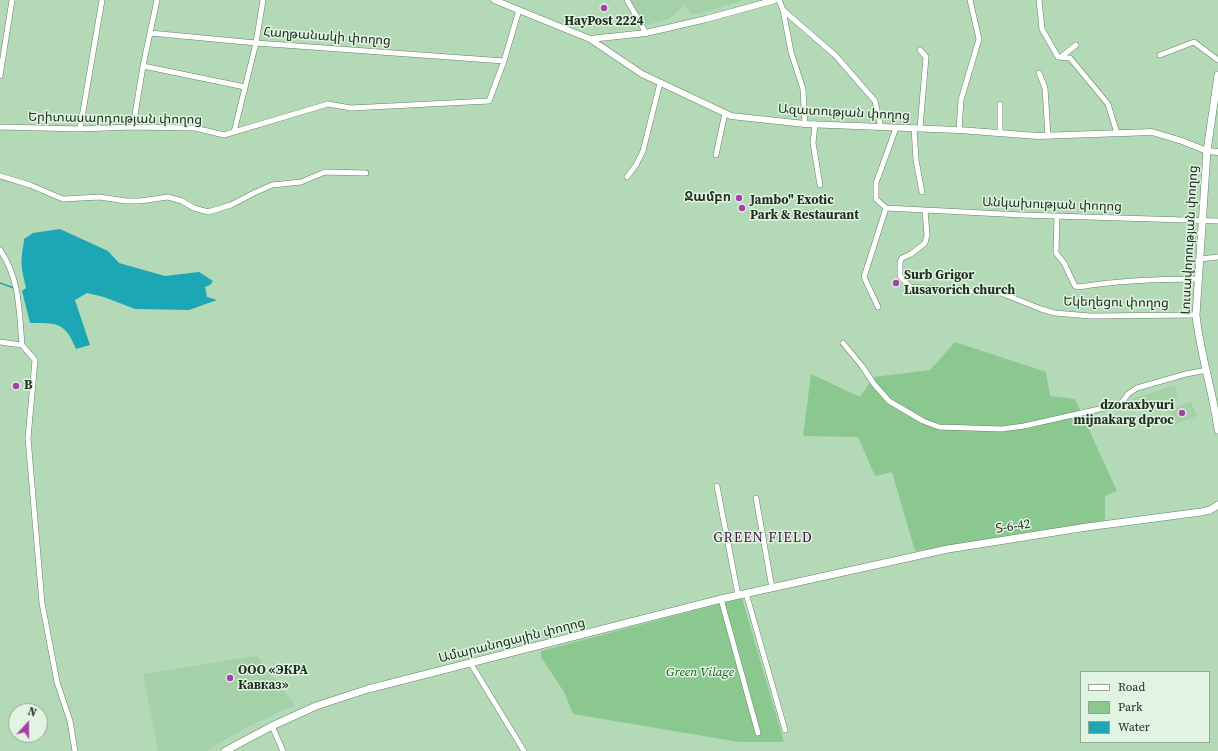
<!DOCTYPE html>
<html>
<head>
<meta charset="utf-8">
<style>
	body { margin:0 }
	#map { position:relative; width:1218px; height:751px; overflow:hidden; background:#b3d9b6; font-family:"Source Serif 4",serif }
	canvas { display:block }
	.legend { position:absolute; left:1080px; top:671px; width:130px; height:72px; box-sizing:border-box; background:#e1f4e2; border:1px solid #94a595; margin:0; padding:5px 7px; list-style:none; font-size:12px; color:#202f21 }
	.legend li { display:flex; align-items:center; gap:8px; height:20px }
	.legend b { width:20px; border:1px solid #94a595 }
	.north { position:absolute; left:8px; top:703px; width:40px; height:40px; box-sizing:border-box; background:#e1f4e2; border:1px solid #94a595; border-radius:50%; rotate:21deg; font-size:11px; font-weight:700; line-height:16px; text-align:center; color:#202f21 }
	.north::after { content:''; display:block; margin:auto; width:14px; height:18px; background:#a542a8; clip-path:polygon(50% 0,100% 100%,50% 72%,0 100%) }
</style>
</head>
<body>
<div id="map">
<canvas width="1218" height="751"></canvas>
<ul class="legend">
<li><b style="height:5px;background:#fff"></b>Road</li>
<li><b style="height:11px;background:#8bc890"></b>Park</li>
<li><b style="height:11px;background:#1da6b4"></b>Water</li>
</ul>
<div class="north">N</div>
</div>
<script>
const c = document.querySelector('canvas').getContext('2d');
c.lineJoin = 'round';
function fillPath(path, color) {
  c.fillStyle = color;
  c.fill(path, 'evenodd');
}
function strokePath(path, color, width, dash) {
  c.strokeStyle = color;
  c.lineWidth = width;
  c.lineCap = dash ? 'butt' : 'round';
  c.setLineDash(dash || []);
  c.stroke(path);
}
function write(font, color, halo, rows, align = 'center') {
  c.font = font + ' "Source Serif 4","Noto Sans Armenian",serif';
  c.lineWidth = 3;
  c.setLineDash([]);
  c.textBaseline = 'middle';
  c.strokeStyle = halo;
  c.fillStyle = color;
  for (const [text, x, y, turn = 0] of rows) {
    c.save();
    c.translate(x, y);
    c.rotate((+turn || 0) * Math.PI / 180);
    c.textAlign = isNaN(turn) ? turn : align;
    if (halo) c.strokeText(text, 0, 0);
    c.fillText(text, 0, 0);
    c.restore();
  }
}
fillPath(new Path2D(`
	M 630,0 L 741,0 L 742,1 L 693,15 L 684,6 L 669,19 L 646,25 Z
	M 1175,385 L 1178,397 L 1136,409 L 1132,399 Z
	M 1191,402 L 1197,416 L 1173,425 L 1168,410 Z
	M 257,656 L 295,705 L 245,728 L 206,751 L 158,751 L 143,674 Z`), '#a5d1a8');
fillPath(new Path2D(`
	M 955,342 L 1046,372 L 1050,396 L 1075,399 L 1117,491 L 1105,496 L 1105,521 L 915,551 L 892,472 L 875,476 L 858,437 L 803,436 L 811,374 L 860,397 L 874,377 L 930,370 Z
	M 742,598 L 784,742 L 739,742 L 573,714 L 564,692 L 541,657 L 541,651 Z`), '#8bc890');
fillPath(new Path2D(`
	M 60,229 L 108,251 L 119,263 L 165,276 L 199,272 L 213,281 L 210,285 L 205,287 L 207,297 L 217,300 L 189,310 L 135,309 L 104,297 L 87,293 L 75,300 L 90,345 L 76,349 C 65,322 57,323 30,323 L 22,291 L 26,288 C 24,278 20,266 22,255 C 22,249 24,245 24,239 L 33,233 Z`), '#1da6b4');
strokePath(new Path2D(`
	M 0,283 L 14,288`), '#1da6b4', 1.5);
const minor = new Path2D(`
	M 627,0 L 646,33
	M 779,0 L 783,10 L 791,52 L 803,89 L 805,124
	M 1039,0 L 1042,29 L 1058,57 L 1070,58 L 1108,104 L 1117,133
	M 783,10 L 836,56 L 875,101 L 881,128
	M 150,33 L 256,43 L 504,61
	M 920,50 L 926,57 L 920,128
	M 1160,55 L 1194,42 L 1218,60
	M 1061,57 L 1076,45
	M 143,66 L 245,87
	M 1039,73 L 1045,88 L 1048,136
	M 0,76 L 12,0
	M 1000,104 L 1000,134
	M 815,124 L 813,143 L 820,185
	M 0,127 L 80,129 L 133,127 L 195,128 L 224,135 L 328,104 L 351,108 L 489,101 L 504,61 L 519,10
	M 133,127 L 143,66 L 157,0
	M 914,128 L 916,160 L 922,192
	M 80,129 L 102,0
	M 959,130 L 961,100 L 979,39 L 970,0
	M 234,132 L 256,43 L 263,0
	M 716,155 L 725,113
	M 0,176 L 30,185 L 63,199 L 100,197 L 126,201 L 140,201 L 168,197 L 182,201 L 194,208 L 208,212 L 231,205 L 254,193 L 272,185 L 301,182 L 325,172 L 366,173
	M 627,177 L 636,165 L 643,151 L 660,83
	M 886,208 L 1022,215 L 1218,221
	M 886,208 L 876,199 L 876,183 L 896,128
	M 925,210 L 927,235 L 925,243 L 911,254 L 902,258 L 900,262 L 900,276 L 910,287 L 1001,293 L 1041,309 L 1055,313 L 1090,316 L 1196,315
	M 1057,216 L 1056,253 L 1064,263 L 1075,286 L 1079,287 C 1120,280 1158,279 1199,279
	M 0,250 C 20,279 19,311 22,345
	M 1200,259 L 1218,257
	M 878,307 L 864,277 L 886,208
	M 0,342 L 22,345 L 35,360 L 28,438 L 42,603 L 57,682 L 70,721 L 75,751
	M 843,343 L 862,366 L 874,384 L 889,401 L 923,421 L 939,427 L 1002,429 L 1024,426 L 1117,405 L 1123,401 L 1128,394 L 1137,388 L 1186,374 L 1207,370
	M 717,486 L 738,595
	M 756,498 L 772,588
	M 746,593 L 785,730
	M 721,599 L 758,733
	M 471,664 L 524,751
	M 272,726 L 283,751`);
const tertiary = new Path2D(`
	M 494,0 L 590,39 L 642,74 L 731,116 L 805,124 L 959,130 L 1038,136 L 1152,132 L 1182,141 L 1207,151 L 1218,152
	M 590,39 L 646,33 L 706,19 L 775,0`);
const secondary = new Path2D(`
	M 1218,75 L 1207,151 L 1196,315 C 1200,354 1213,391 1218,430
	M 225,751 L 272,726 L 316,706 L 368,689 L 721,599 L 948,549 L 1087,527 L 1201,512 L 1210,510 L 1218,505`);
strokePath(minor, '#618464', 6);
strokePath(tertiary, '#618464', 7);
strokePath(secondary, '#618464', 8);
strokePath(minor, '#fff', 5);
strokePath(tertiary, '#fff', 6);
strokePath(secondary, '#fff', 7);
for (const [x, y, r, color] of [
	[604,8,4,"#a542a8"],
	[739,198,4,"#a542a8"],
	[742,208,4,"#a542a8"],
	[896,283,4,"#a542a8"],
	[16,386,4,"#a542a8"],
	[1182,413,4,"#a542a8"],
	[230,678,4,"#a542a8"]
]) {
  const dot = new Path2D();
  dot.arc(x, y, r, 0, 2 * Math.PI);
  c.fillStyle = color;
  c.fill(dot);
  strokePath(dot, '#e1f4e2', 1.5);
}
write('bold 13px', '#202f21', '#e1f4e2', [
	["HayPost 2224",604,22,"center"],
	["Ջամբո",731,198,"right"],
	["Jambo\" Exotic",750,201],
	["Park & Restaurant",750,216],
	["Surb Grigor",904,276],
	["Lusavorich church",904,291],
	["B",24,386],
	["dzoraxbyuri",1174,406,"right"],
	["mijnakarg dproc",1174,421,"right"],
	["ООО «ЭКРА",238,671],
	["Кавказ»",238,686]
], 'left');
write('13px', '#202f21', '#e1f4e2', [
	["Հաղթանակի փողոց",327,37,4],
	["Ազատության փողոց",844,113,3],
	["Երիտասարդության փողոց",115,119,1],
	["Անկախության փողոց",1052,205,2],
	["Լուսավորության փողոց",1190,240,-87],
	["Եկեղեցու փողոց",1116,303,1],
	["Տ-6-42",1013,527,-9],
	["Ամարանոցային փողոց",512,641,-14]
]);
write('italic 13px', '#185d25', '#e1f4e2', [
	["Green Vilage",700,673]
]);
c.letterSpacing = '1px';
write('14px', '#431344', '#e1f4e2', [
	["GREEN FIELD",763,538]
]);
c.letterSpacing = '0px';
</script>
</body>
</html>
